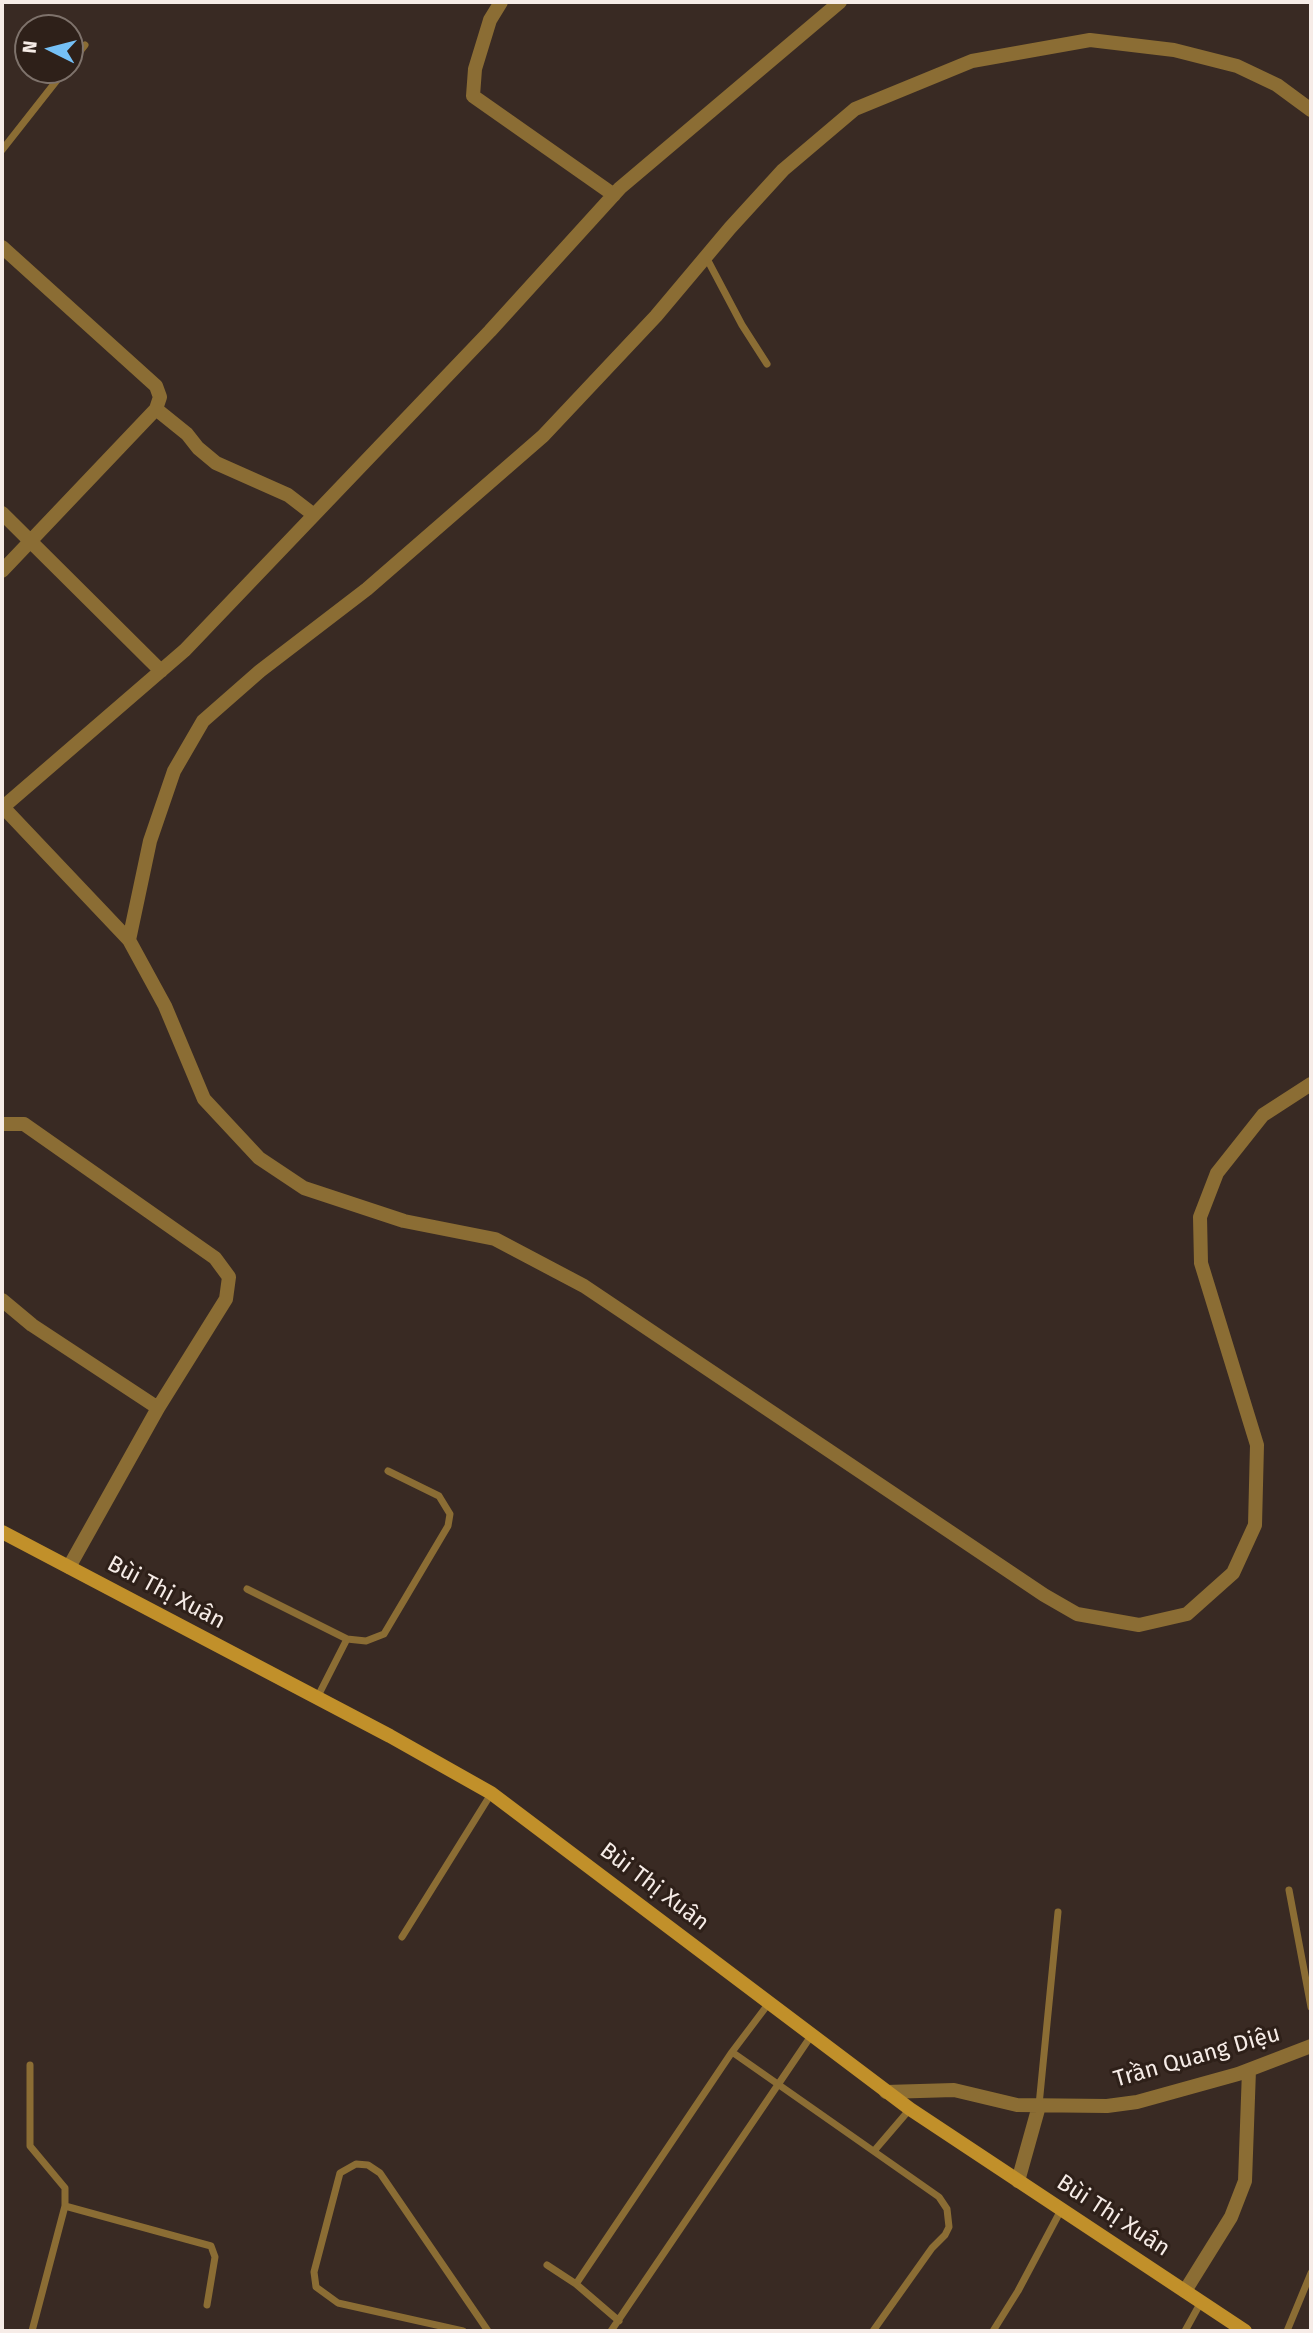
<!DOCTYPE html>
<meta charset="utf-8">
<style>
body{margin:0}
#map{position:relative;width:1313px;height:2333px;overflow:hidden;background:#392a23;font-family:"Fira Sans",sans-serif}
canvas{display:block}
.frame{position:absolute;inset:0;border:4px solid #f6ece7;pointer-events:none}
.north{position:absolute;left:14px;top:14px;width:70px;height:70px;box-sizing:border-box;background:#2e2019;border:2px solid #7e726b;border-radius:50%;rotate:276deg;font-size:19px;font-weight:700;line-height:28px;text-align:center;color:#f6ece7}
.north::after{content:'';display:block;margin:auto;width:24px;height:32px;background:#75c0f6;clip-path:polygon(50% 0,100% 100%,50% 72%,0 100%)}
</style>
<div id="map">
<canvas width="1313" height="2333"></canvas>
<div class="frame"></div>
<div class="north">N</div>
</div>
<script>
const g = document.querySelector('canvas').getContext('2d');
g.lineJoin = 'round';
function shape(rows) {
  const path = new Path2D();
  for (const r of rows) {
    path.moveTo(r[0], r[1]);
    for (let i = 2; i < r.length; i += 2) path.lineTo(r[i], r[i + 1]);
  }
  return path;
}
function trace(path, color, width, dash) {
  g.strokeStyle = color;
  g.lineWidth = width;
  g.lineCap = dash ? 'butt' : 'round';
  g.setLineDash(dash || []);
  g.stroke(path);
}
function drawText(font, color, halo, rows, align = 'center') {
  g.font = font + ' "Fira Sans",sans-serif';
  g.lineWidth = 6;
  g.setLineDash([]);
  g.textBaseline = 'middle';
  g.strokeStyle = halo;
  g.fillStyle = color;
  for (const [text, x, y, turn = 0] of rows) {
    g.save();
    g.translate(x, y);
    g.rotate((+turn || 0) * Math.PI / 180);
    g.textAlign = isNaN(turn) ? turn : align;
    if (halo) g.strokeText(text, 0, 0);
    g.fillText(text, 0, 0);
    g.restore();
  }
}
const lane = shape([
 [70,64,85,45],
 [2,150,65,70],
 [706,257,742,325,767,364],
 [247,1589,347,1639],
 [317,1698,347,1639,366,1641,384,1634,448,1526,450,1514,439,1496,388,1471],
 [1289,1890,1311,2007],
 [402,1937,491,1794],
 [732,2052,939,2197,947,2209,949,2227,945,2235,932,2248,873,2331],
 [30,2065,30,2146,65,2188,65,2206,32,2331],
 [1039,2105,1058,1912],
 [874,2151,910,2109],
 [65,2206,211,2246,215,2257,207,2305],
 [547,2265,576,2284],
 [619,2321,576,2284,732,2052,769,2003],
 [463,2331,338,2303,316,2287,314,2272,340,2173,356,2164,368,2165,380,2173,488,2331],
 [611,2331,811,2036],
 [993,2331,1018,2291,1061,2210],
 [1185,2331,1201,2302],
 [1287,2331,1311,2273]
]);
const street = shape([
 [501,2,490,20,475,69,473,96,614,195],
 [2,247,156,386,160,397,156,409,2,571],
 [156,409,187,434,198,448,216,463,288,495,314,515],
 [2,513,161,671],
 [3,807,129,940,165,1006,204,1099,259,1158,304,1188,404,1221,495,1239,584,1286,1044,1595,1077,1614,1139,1625,1187,1614,1233,1573,1255,1525,1257,1445,1201,1263,1200,1217,1217,1173,1263,1115,1311,1084],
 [2,808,185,650,490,331,620,188,840,2],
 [129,940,150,841,174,771,203,721,260,671,367,589,543,436,656,316,730,228,783,170,855,109,972,61,1090,40,1174,50,1237,66,1277,85,1311,110],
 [2,1124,24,1124,215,1258,229,1277,226,1299,158,1408,69,1567],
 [2,1300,32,1325,158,1408],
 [886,2092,954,2090,1017,2105,1107,2106,1137,2102,1238,2074,1311,2046],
 [1018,2181,1039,2106],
 [1185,2291,1231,2217,1245,2181,1249,2070]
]);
const secondary = shape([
 [2,1532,390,1736,491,1793,910,2109,1245,2331]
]);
const streetNames = [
 ["Bùi Thị Xuân",166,1593,28],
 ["Bùi Thị Xuân",654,1887,37],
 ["Trần Quang Diệu",1197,2057,-16],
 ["Bùi Thị Xuân",1113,2216,33]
];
trace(lane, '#8b6d34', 7);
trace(street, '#8b6d34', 14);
trace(secondary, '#c1902a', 14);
drawText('23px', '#f6ece7', '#2e2019', streetNames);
</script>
